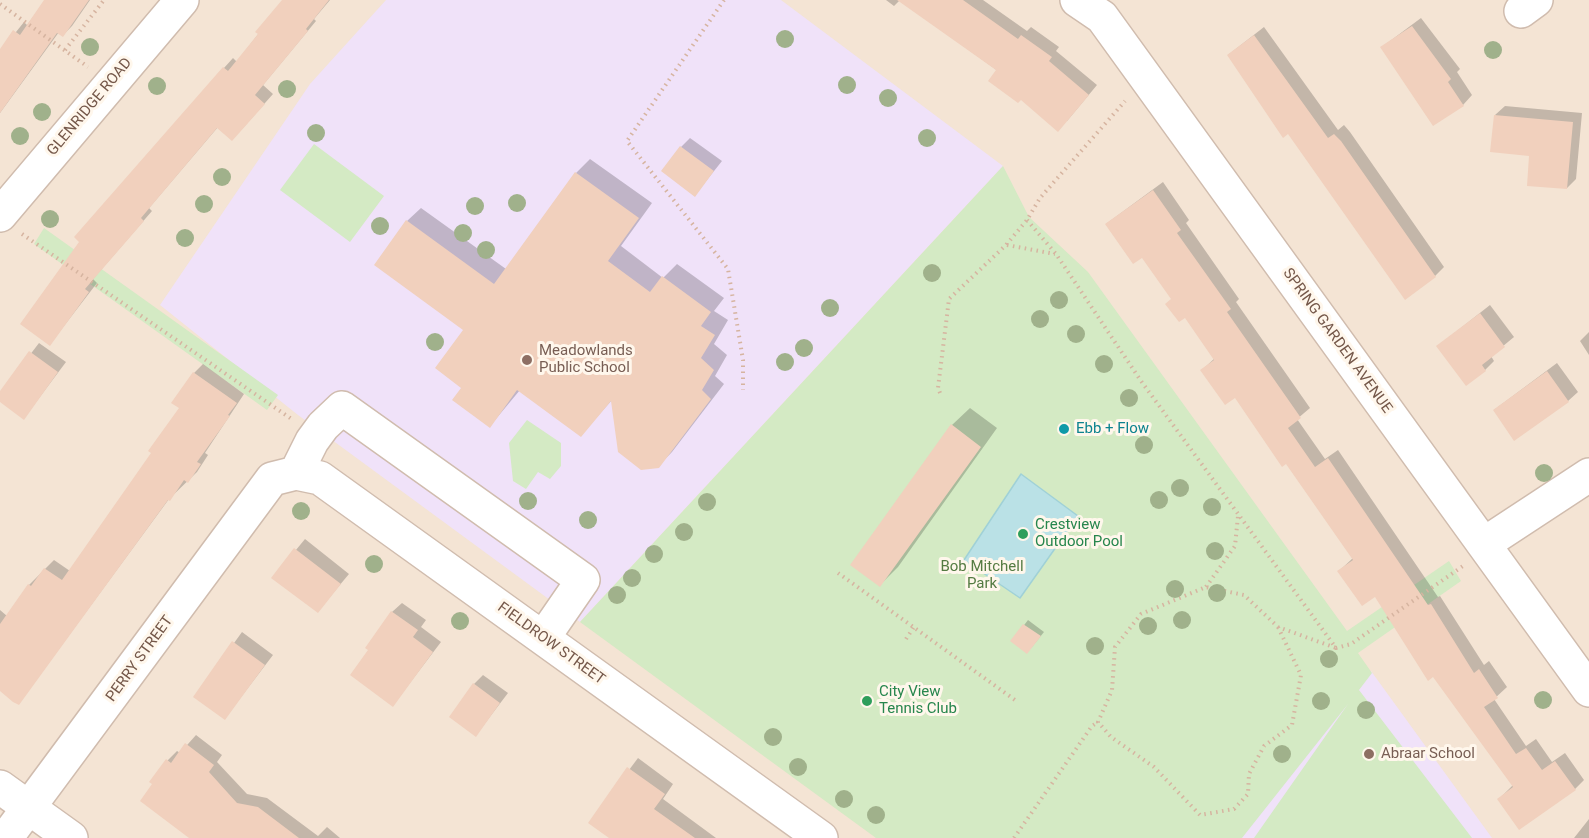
<!DOCTYPE html>
<style>
body{margin:0}
canvas{display:block;background:#fcf3e5}
</style>
<canvas width="1589" height="838"></canvas>
<script>
const g = document.querySelector('canvas').getContext('2d');
g.lineJoin = 'round';
function fillPath(path, color) {
  g.fillStyle = color;
  g.fill(path, 'evenodd');
}
function shape(rows) {
  const path = new Path2D();
  for (const r of rows) {
    path.moveTo(r[0], r[1]);
    for (let i = 2; i < r.length; i += 2) path.lineTo(r[i], r[i + 1]);
  }
  return path;
}
function trace(path, color, width, dash) {
  g.strokeStyle = color;
  g.lineWidth = width;
  g.lineCap = dash ? 'butt' : 'round';
  g.setLineDash(dash || []);
  g.stroke(path);
}
function drawText(font, color, halo, rows, align = 'center') {
  g.font = font + ' Roboto,sans-serif';
  g.lineWidth = 6;
  g.setLineDash([]);
  g.textBaseline = 'middle';
  g.strokeStyle = halo;
  g.fillStyle = color;
  for (const [text, x, y, turn = 0] of rows) {
    g.save();
    g.translate(x, y);
    g.rotate((+turn || 0) * Math.PI / 180);
    g.textAlign = isNaN(turn) ? turn : align;
    if (halo) g.strokeText(text, 0, 0);
    g.fillText(text, 0, 0);
    g.restore();
  }
}
const residential = shape([
 [0,0,1589,0,1589,838,0,838]
]);
const education = shape([
 [386,0,781,0,1003,166,580,622,298,415,160,305,310,84],
 [1371,671,1492,838,1241,838]
]);
const green = shape([
 [314,144,384,196,350,242,280,190],
 [1003,166,1029,217,1088,272,1347,631,1449,561,1461,581,1358,653,1372,673,1359,690,1472,838,1254,838,1348,704,1242,838,876,838,580,622],
 [44,228,278,395,267,410,34,244],
 [527,420,561,443,561,466,550,479,538,472,526,489,513,481,509,443]
]);
const water = shape([
 [1021,474,1078,516,1020,598,964,560,1021,474]
]);
const shadow = shape([
 [46,0,90,0,72,26,63,35,59,32,0,113,0,52,24,22,27,25],
 [284,0,330,0,314,19,316,21,263,85,273,94,241,130,218,127,149,208,152,211,93,279,97,283,50,344,81,242,76,237,224,68,233,58,237,62],
 [886,0,983,0,1027,31,1031,27,1059,47,1056,51,1097,85,1067,121,900,0,894,6],
 [1421,18,1460,69,1457,72,1472,95,1463,105,1382,47],
 [1264,27,1338,130,1344,125,1350,132,1444,267,1435,276,1289,132,1228,55],
 [1505,106,1582,113,1576,179,1567,188,1531,154,1495,115],
 [690,138,722,161,695,195,681,147],
 [590,159,652,203,621,246,663,278,677,264,724,298,714,311,728,320,714,344,727,355,715,376,724,384,672,452,658,466,612,400,581,435,520,390,490,426,463,387,465,330,407,221,421,208,506,269,576,173],
 [1163,182,1189,220,1186,223,1239,299,1236,302,1310,408,1297,419,1325,459,1338,450,1438,597,1440,596,1484,665,1489,661,1507,687,1494,699,1526,746,1536,739,1552,762,1565,753,1584,780,1575,789,1499,799,1513,785,1376,595,1339,571,1353,558,1287,462,1236,396,1202,370,1215,358,1142,256,1106,224],
 [1490,305,1514,337,1491,356,1494,361,1485,370,1438,346],
 [1589,332,1589,355,1580,341],
 [39,343,66,362,24,418,0,401,0,394],
 [1557,363,1578,392,1568,401,1494,410],
 [203,364,244,394,205,453,208,455,197,472,169,499,19,703,0,688,0,610,7,616,29,585,54,560,70,571,153,453,181,408,194,373],
 [970,408,997,428,898,567,880,585,952,425],
 [305,539,349,574,318,611,273,578],
 [402,603,426,620,421,627,441,642,393,705,392,612],
 [1028,620,1044,632,1031,648,1012,641],
 [242,632,273,655,225,718,195,697],
 [483,675,508,693,476,735,474,684],
 [196,735,222,755,217,762,247,794,267,798,318,836,327,827,340,838,204,838,151,782,168,760,177,751,180,753],
 [638,758,673,784,663,799,716,838,612,838,590,822],
 [1589,819,1589,838,1574,838]
]);
const building = shape([
 [44,0,89,0,63,37,57,33,0,113,0,49,13,30,20,35],
 [282,0,329,0,306,29,308,31,255,95,265,104,232,141,217,128,141,218,144,221,85,289,89,292,50,346,20,324,79,242,74,237,223,67,228,71,258,34,255,32],
 [897,0,963,0,1018,39,1021,35,1052,57,1049,61,1089,95,1058,132,1021,100,1018,103,988,81,996,70],
 [1412,26,1451,79,1448,82,1464,106,1433,126,1380,47],
 [1254,35,1328,138,1334,134,1341,141,1436,277,1405,300,1288,134,1283,138,1227,55],
 [1494,115,1573,122,1567,189,1527,186,1529,156,1490,152],
 [680,146,714,171,695,197,661,171],
 [575,172,639,218,608,261,650,292,662,276,711,312,701,326,715,335,701,358,714,370,702,390,711,399,659,468,641,470,618,452,611,401,581,437,517,390,490,428,452,400,461,388,435,368,463,330,374,265,406,220,494,284],
 [1153,190,1181,230,1177,233,1231,309,1227,312,1301,418,1288,428,1315,467,1328,458,1428,605,1431,604,1474,673,1479,669,1498,698,1484,707,1516,754,1526,748,1542,770,1555,761,1576,790,1519,830,1497,799,1513,787,1433,677,1428,681,1375,597,1362,606,1337,571,1353,560,1286,464,1282,467,1235,398,1225,405,1200,370,1214,360,1185,318,1179,322,1165,304,1171,299,1142,258,1133,264,1105,224],
 [1480,313,1505,347,1482,365,1486,371,1466,386,1436,346],
 [29,351,58,372,24,420,0,402,0,391],
 [1547,371,1569,402,1514,441,1493,410],
 [193,372,237,403,228,415,230,416,197,462,201,464,188,483,184,480,170,501,168,500,19,705,13,702,0,691,0,624,28,584,31,586,44,568,62,580,151,453,148,451,179,408,171,403],
 [951,424,981,447,880,587,850,565],
 [294,548,341,584,318,613,271,578],
 [391,611,418,630,413,637,433,652,393,707,350,675,368,650,365,648],
 [1023,624,1041,636,1027,654,1010,641],
 [232,641,265,665,225,720,193,697],
 [473,683,500,703,476,737,449,717],
 [185,743,214,765,209,772,237,803,258,807,299,838,189,838,140,801,152,784,149,782,166,759,171,763],
 [627,767,665,794,654,809,695,838,609,838,588,823]
]);
const path = shape([
 [724,0,627,141,728,269,743,360,743,390],
 [0,4,88,67],
 [65,50,104,0],
 [1027,220,1056,254,1141,381,1336,648,1351,644,1463,566],
 [22,234,293,420],
 [1007,245,1055,254],
 [940,393,938,388,949,299,1006,245,1027,220,1040,198,1125,101],
 [838,573,1015,700],
 [1206,587,1235,546,1238,516],
 [1278,627,1301,675,1292,725,1264,746,1249,774,1248,794,1234,809,1200,815,1154,767,1111,737,1098,722,1112,690,1115,647,1141,614,1206,587,1244,595,1278,627,1336,648],
 [906,639,914,627],
 [1014,838,1092,726,1098,722]
]);
const minor = shape([
 [1077,0,1102,17,1589,690],
 [1521,11,1536,0],
 [0,215,182,0],
 [296,473,312,441,323,426,342,408,583,580,543,638],
 [1484,544,1589,475],
 [0,787,71,838],
 [6,838,272,479,296,473,320,478,821,838]
]);
const trees = [
 [785,39],
 [90,47],
 [1493,50],
 [847,85],
 [157,86],
 [287,89],
 [888,98],
 [42,112],
 [316,133],
 [20,136],
 [927,138],
 [222,177],
 [517,203],
 [204,204],
 [475,206],
 [50,219],
 [380,226],
 [463,233],
 [185,238],
 [486,250],
 [932,273],
 [1059,300],
 [830,308],
 [1040,319],
 [1076,334],
 [435,342],
 [804,348],
 [785,362],
 [1104,364],
 [1129,398],
 [1144,445],
 [1544,473],
 [1180,488],
 [1159,500],
 [528,501],
 [707,502],
 [1212,507],
 [301,511],
 [588,520],
 [684,532],
 [1215,551],
 [654,554],
 [374,564],
 [632,578],
 [1175,589],
 [1217,593],
 [617,595],
 [1182,620],
 [460,621],
 [1148,626],
 [1095,646],
 [1329,659],
 [1543,700],
 [1321,701],
 [1366,710],
 [773,737],
 [1282,754],
 [798,767],
 [844,799],
 [876,815]
];
const markers = [
 [527,360,6,"#8d6e63"],
 [1064,429,6,"#0f9aa8"],
 [1023,534,6,"#2e9e5b"],
 [867,701,6,"#2e9e5b"],
 [1369,754,6,"#8d6e63"]
];
const streetNames = [
 ["GLENRIDGE ROAD",90,107,-50],
 ["SPRING GARDEN AVENUE",1337,341,54],
 ["FIELDROW STREET",551,644,36],
 ["PERRY STREET",140,659,-54]
];
const educationNames = [
 ["Meadowlands",539,351],
 ["Public School",539,368],
 ["Abraar School",1381,754]
];
const cultureNames = [
 ["Ebb + Flow",1076,429]
];
const leisureNames = [
 ["Crestview",1035,525],
 ["Outdoor Pool",1035,542],
 ["City View",879,692],
 ["Tennis Club",879,709]
];
const parkNames = [
 ["Bob Mitchell",982,567],
 ["Park",982,584]
];
fillPath(residential, '#f4e4d4');
fillPath(education, '#f0e2f9');
fillPath(green, '#d4eac4');
fillPath(water, '#bae1e6');
trace(water, '#a0d1d7', 1.5);
fillPath(shadow, '#0003');
fillPath(building, '#f1d0bd');
trace(minor, '#d0bcae', 36);
trace(path, '#d6b4a0', 4, [1.5, 4.5]);
trace(minor, '#fff', 33);
g.fillStyle = '#a0b18b';
for (const [x, y] of trees) {
  g.beginPath();
  g.arc(x, y, 9, 0, 2 * Math.PI);
  g.fill();
}
for (const [x, y, r, color] of markers) {
  const dot = new Path2D();
  dot.arc(x, y, r, 0, 2 * Math.PI);
  g.fillStyle = color;
  g.fill(dot);
  trace(dot, '#fff7ec', 2);
}
drawText('15px', '#75584a', '#fff7ec', streetNames);
drawText('15px', '#785e54', '#fff7ec', educationNames, 'left');
drawText('15px', '#0d838f', '#fff7ec', cultureNames, 'left');
drawText('15px', '#27864d', '#fff7ec', leisureNames, 'left');
drawText('15px', '#547b42', '#fff7ec', parkNames);
</script>
